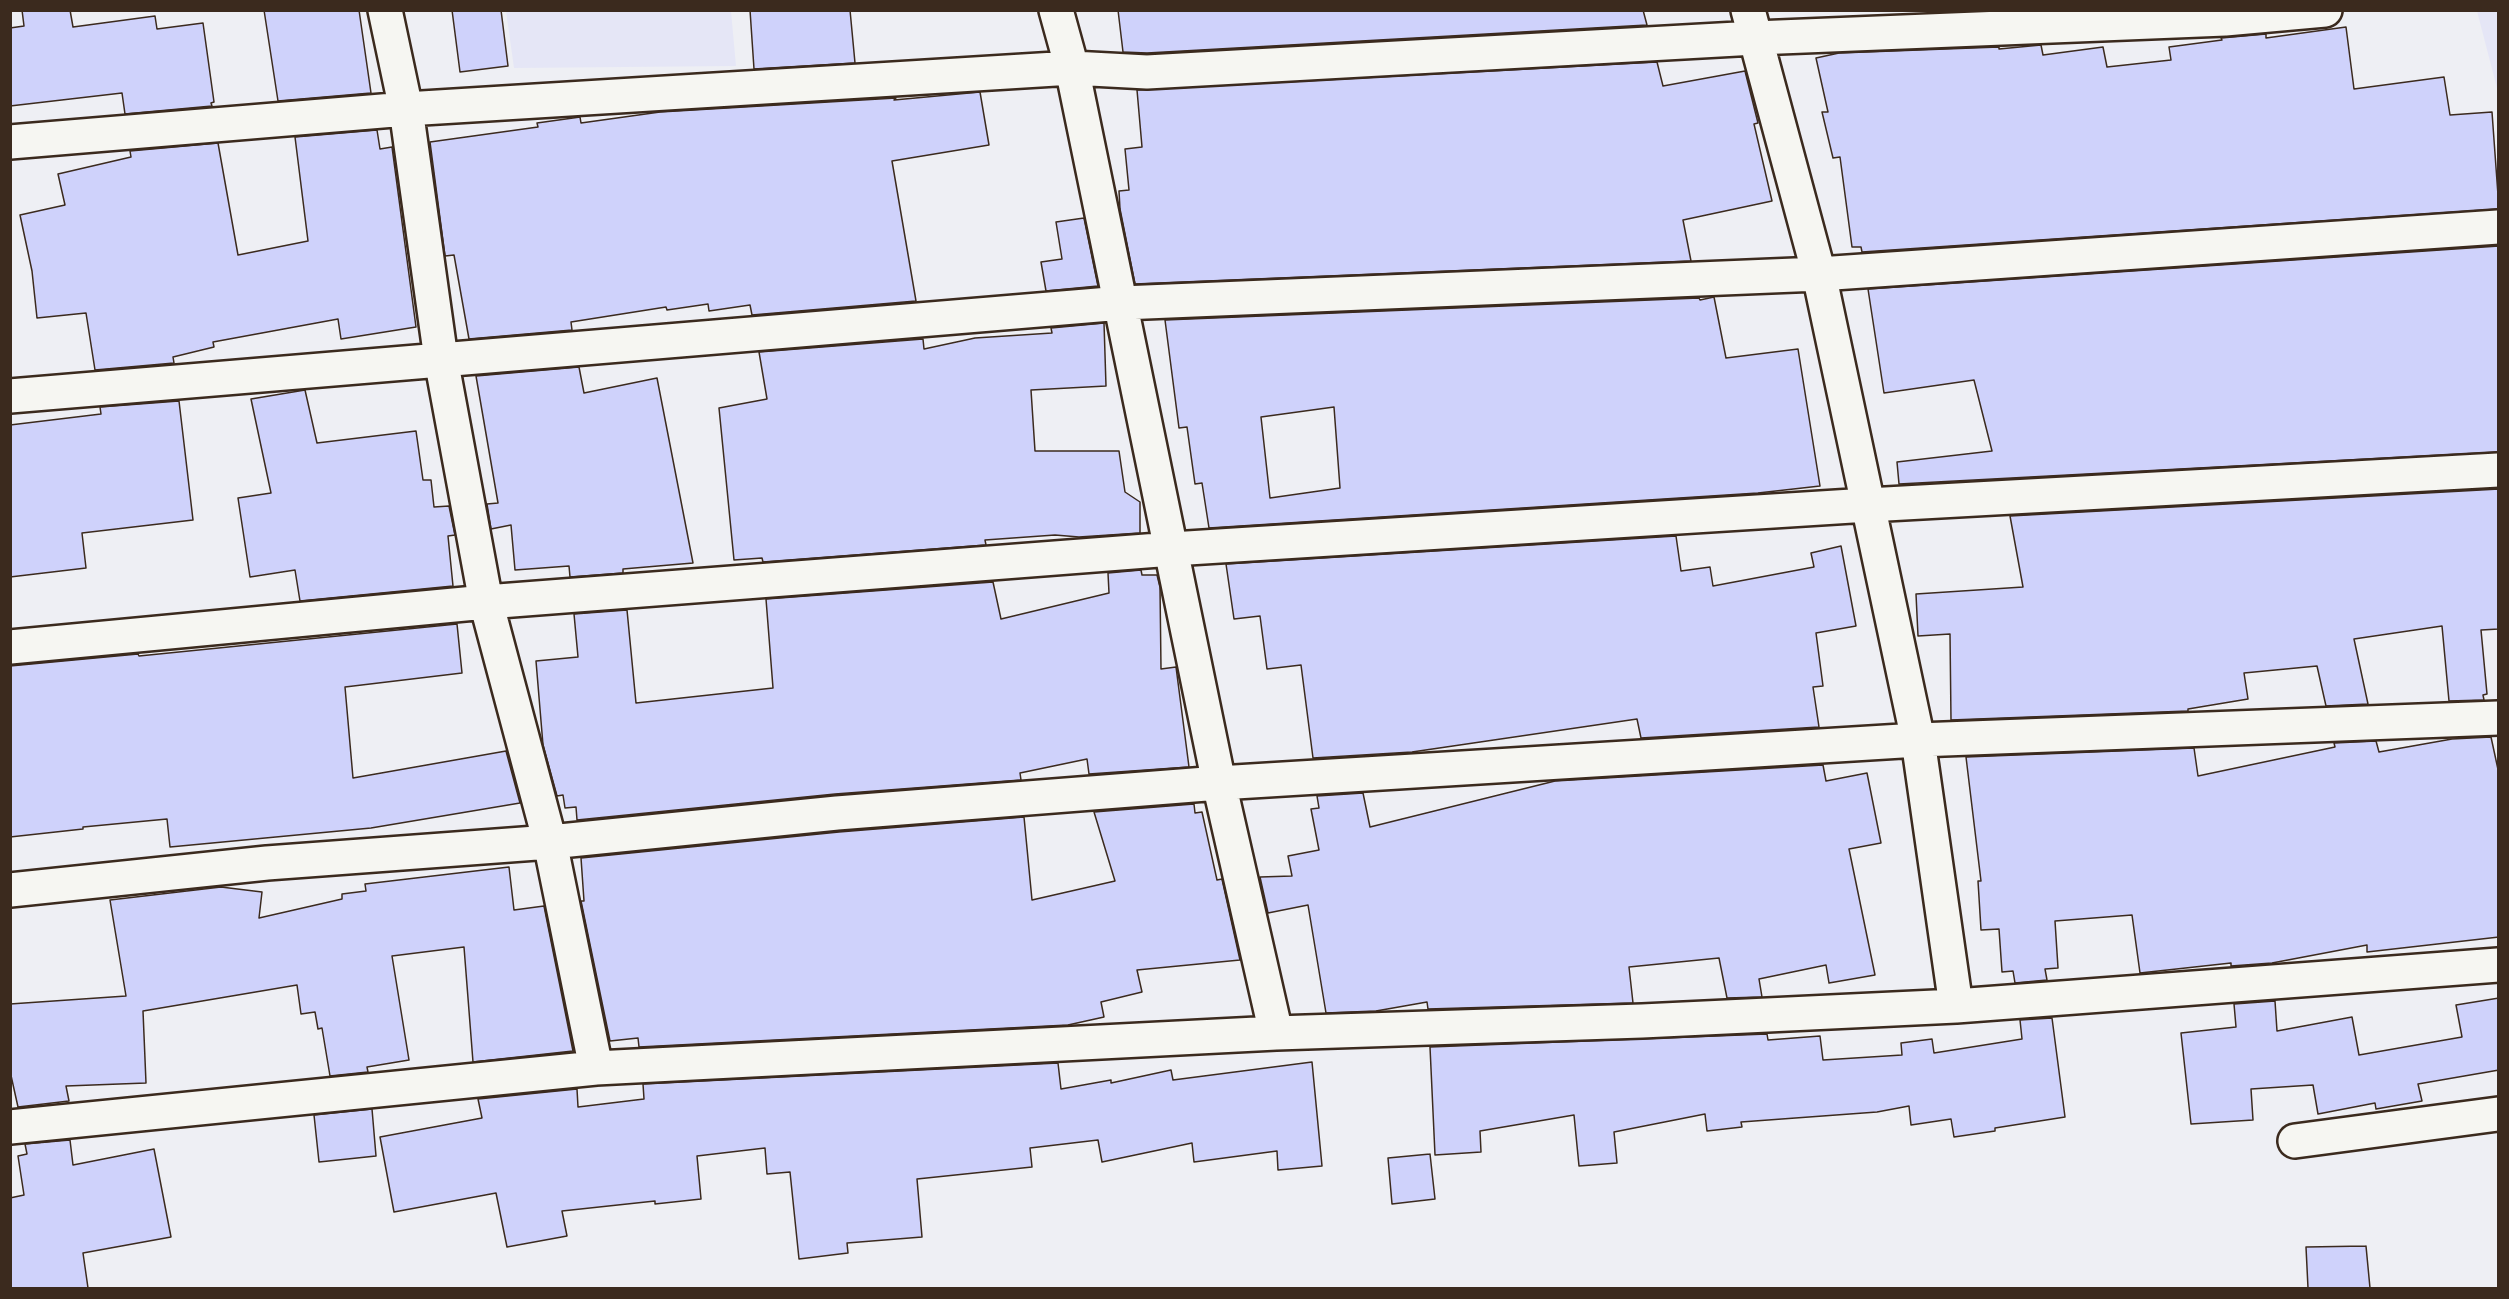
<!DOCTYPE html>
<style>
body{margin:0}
#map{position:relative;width:2509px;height:1299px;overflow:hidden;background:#eeeff4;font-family:"Playpen Sans",sans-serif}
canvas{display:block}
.frame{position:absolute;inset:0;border:12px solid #3b2a1e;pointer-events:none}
</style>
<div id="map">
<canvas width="2509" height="1299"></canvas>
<div class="frame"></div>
</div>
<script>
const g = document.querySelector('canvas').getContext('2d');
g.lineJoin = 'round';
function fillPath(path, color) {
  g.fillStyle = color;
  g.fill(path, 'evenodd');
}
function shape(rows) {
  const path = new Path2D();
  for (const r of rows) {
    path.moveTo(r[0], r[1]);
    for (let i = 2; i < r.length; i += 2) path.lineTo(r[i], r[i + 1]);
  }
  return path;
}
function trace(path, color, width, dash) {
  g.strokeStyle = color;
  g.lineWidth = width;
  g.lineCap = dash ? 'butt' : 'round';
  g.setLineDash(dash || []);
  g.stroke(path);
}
const built = shape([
 [506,11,731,11,736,66,514,68],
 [2477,11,2498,11,2498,92]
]);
const building = shape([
 [22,10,70,10,73,27,155,16,157,29,203,23,214,102,211,103,212,106,125,114,122,93,10,106,10,28,24,26,22,10],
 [264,10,359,10,371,93,278,101,264,10],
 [452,10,501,10,508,66,460,72,452,10],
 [750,10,850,10,855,63,754,69,750,10],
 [1118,10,1643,10,1647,25,1147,53,1123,52,1118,10],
 [2346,27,2354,89,2444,77,2450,115,2492,112,2499,209,1862,252,1861,247,1852,247,1840,157,1833,158,1822,112,1828,112,1816,58,1839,53,1999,47,1999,49,2041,45,2043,55,2103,47,2107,67,2171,60,2169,47,2222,40,2221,38,2266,34,2266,38,2346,27],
 [1657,62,1663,86,1745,71,1758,123,1754,124,1772,201,1683,220,1691,261,1135,284,1120,209,1119,191,1129,190,1125,149,1142,147,1137,90,1657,62],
 [980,92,989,145,892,161,916,301,752,315,750,305,709,311,708,304,667,310,666,307,571,322,572,330,469,339,454,255,445,256,430,142,538,127,537,123,573,118,580,117,581,123,660,112,896,98,894,100,980,92],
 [377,130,380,149,392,147,416,327,341,339,338,319,213,342,214,347,173,357,174,363,95,370,86,313,37,318,32,271,20,215,65,205,58,174,131,157,130,151,218,143,238,255,308,241,295,137,377,130],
 [1084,218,1098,286,1046,291,1041,262,1062,259,1056,222,1084,218],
 [2499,246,2499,452,1899,484,1897,462,1992,451,1974,380,1884,393,1868,289,2499,246],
 [1714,297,1726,358,1798,349,1820,486,1758,493,1209,528,1202,483,1195,484,1187,427,1179,428,1165,320,1699,298,1700,300,1714,297],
 [1334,407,1340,488,1270,498,1261,417,1334,407],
 [1104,323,1106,386,1031,390,1035,451,1119,451,1125,492,1140,502,1140,533,1079,537,1055,535,985,540,986,545,763,562,762,558,734,560,719,408,767,399,759,352,923,339,924,349,975,338,1052,333,1051,328,1104,323],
 [579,367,584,393,657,378,693,563,623,569,623,573,570,577,569,566,515,570,511,525,491,529,487,504,498,503,476,376,579,367],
 [305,390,317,443,416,431,423,480,431,480,434,507,449,506,455,535,448,536,453,586,300,601,295,570,250,577,238,498,271,493,251,399,305,390],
 [179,401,193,520,82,533,86,568,10,577,10,425,101,414,100,407,179,401],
 [2499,489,2499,629,2481,630,2487,694,2483,695,2484,700,2449,701,2442,626,2354,639,2368,704,2326,706,2317,666,2244,673,2248,699,2188,709,2188,711,1951,720,1950,634,1918,636,1916,594,2023,587,2010,516,2499,489],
 [1676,536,1681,571,1710,567,1713,586,1814,567,1811,553,1841,546,1856,626,1816,633,1823,686,1813,687,1819,727,1641,738,1637,719,1412,752,1313,758,1301,665,1267,669,1260,616,1234,619,1226,564,1676,536],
 [1141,570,1142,575,1157,575,1160,587,1161,669,1176,667,1189,767,1089,774,1087,759,1020,773,1021,780,835,794,577,820,576,807,565,808,563,795,557,796,543,745,536,661,578,657,574,614,627,610,636,703,773,688,766,599,993,582,1001,619,1109,593,1108,573,1141,570],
 [457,624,462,673,345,687,353,778,506,751,520,803,371,828,170,847,167,819,83,827,83,829,10,837,10,666,138,654,139,656,457,624],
 [2491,737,2499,774,2499,937,2367,952,2367,945,2272,963,2231,966,2231,963,2140,973,2132,915,2055,921,2058,968,2045,969,2047,980,2015,983,2013,971,2002,972,1999,929,1981,930,1978,881,1981,881,1966,757,2194,748,2198,776,2335,747,2334,743,2376,741,2379,752,2452,739,2491,737],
 [1823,765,1826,781,1867,773,1881,843,1849,849,1875,975,1829,983,1826,965,1759,979,1762,997,1727,998,1719,958,1629,967,1633,1003,1428,1009,1427,1002,1376,1011,1326,1013,1308,905,1268,913,1260,877,1292,876,1288,856,1319,850,1311,809,1319,808,1317,796,1363,793,1370,827,1555,781,1823,765],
 [1194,804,1195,813,1202,812,1217,880,1222,879,1240,960,1137,970,1142,992,1101,1002,1104,1017,1068,1025,639,1047,638,1038,610,1041,581,901,584,901,581,858,839,832,1024,817,1032,900,1115,881,1094,812,1194,804],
 [509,867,514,910,544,906,573,1051,473,1062,464,947,392,956,409,1060,367,1067,368,1072,330,1076,322,1028,318,1029,315,1012,301,1014,297,985,143,1011,146,1083,66,1086,69,1101,18,1107,10,1071,10,1004,126,996,110,900,221,887,262,892,259,918,342,899,342,894,366,891,365,884,509,867],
 [2499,998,2499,1070,2418,1084,2422,1101,2376,1109,2375,1103,2318,1114,2313,1085,2251,1089,2253,1120,2191,1124,2181,1033,2236,1027,2234,1004,2275,1001,2277,1031,2352,1017,2359,1055,2462,1037,2456,1005,2499,998],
 [2052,1018,2065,1117,1995,1128,1995,1131,1954,1137,1951,1119,1911,1125,1909,1106,1877,1112,1741,1122,1742,1127,1707,1131,1705,1114,1614,1132,1617,1163,1579,1166,1574,1115,1480,1131,1481,1152,1435,1155,1430,1047,1767,1034,1768,1040,1820,1036,1823,1060,1902,1055,1901,1043,1932,1039,1934,1053,2022,1039,2020,1020,2052,1018],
 [1312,1062,1322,1166,1278,1170,1277,1151,1194,1162,1192,1143,1102,1162,1098,1140,1030,1148,1032,1167,917,1179,922,1237,847,1243,848,1253,799,1259,790,1172,767,1174,765,1148,697,1156,701,1199,655,1204,655,1201,562,1211,567,1236,507,1247,496,1193,394,1212,380,1137,482,1118,478,1099,577,1089,578,1107,644,1099,643,1084,1058,1063,1061,1089,1111,1080,1111,1083,1171,1070,1173,1080,1312,1062],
 [372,1109,376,1156,319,1162,314,1115,372,1109],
 [70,1140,73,1165,154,1149,171,1237,83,1253,88,1288,10,1288,10,1198,24,1195,18,1156,27,1154,25,1144,70,1140],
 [1430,1154,1435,1199,1392,1204,1388,1158,1430,1154],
 [2366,1246,2370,1288,2308,1288,2306,1247,2366,1246]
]);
const minor = shape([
 [385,10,406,109,441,359,486,602,550,842,596,1068],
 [1056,10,1072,68,1219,783,1276,1033],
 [1748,10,1819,274,1918,740,1956,1006],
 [10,142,406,109,1072,68,1147,72,1755,38,2225,19,2325,10],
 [10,396,1122,303,1819,274,2498,227],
 [10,647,486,602,1172,549,1868,505,2498,470],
 [10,890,267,863,550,842,837,813,1219,783,1918,740,2498,718],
 [10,1127,596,1068,1276,1033,1642,1021,1956,1006,2498,965],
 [2295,1141,2498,1114]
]);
fillPath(built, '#e5e6f6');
fillPath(building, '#cfd2fb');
trace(building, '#3b2a1e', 1.5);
trace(minor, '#3b2a1e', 38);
trace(minor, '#f6f6f2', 33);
</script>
